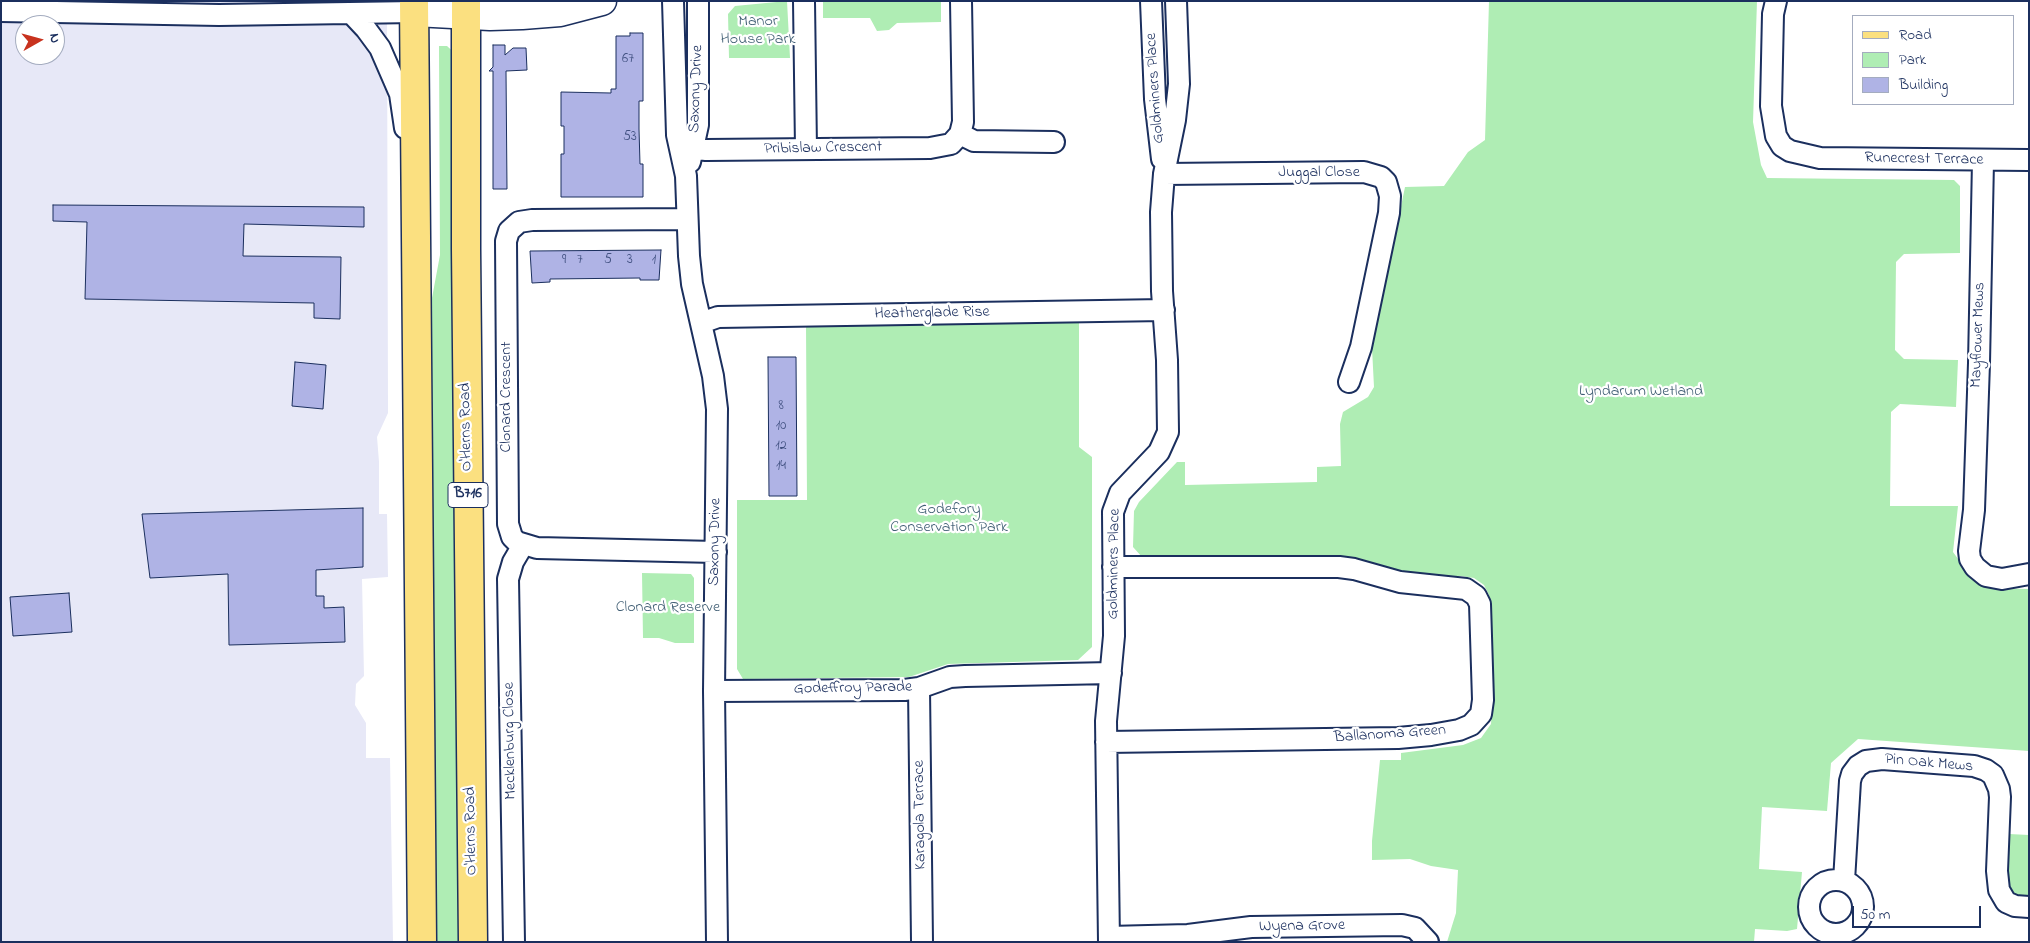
<!DOCTYPE html>
<style>
body{margin:0}
#map{position:relative;width:2030px;height:943px;overflow:hidden;background:#fff;font-family:"Indie Flower",sans-serif}
canvas{display:block}
.frame{position:absolute;inset:0;border:2px solid #1b2f5e;pointer-events:none}
.legend{position:absolute;left:1852px;top:15px;width:162px;height:90px;box-sizing:border-box;background:#fff;border:1px solid #a4acbf;margin:0;padding:6px 9px;list-style:none;font-size:15px;color:#1b2f5e}
.legend li{display:flex;align-items:center;gap:10px;height:25px}
.legend b{width:25px;border:1px solid #a4acbf}
.north{position:absolute;left:15px;top:15px;width:50px;height:50px;box-sizing:border-box;background:#fff;border:1px solid #a4acbf;border-radius:50%;rotate:83deg;font-size:14px;font-weight:700;line-height:20px;text-align:center;color:#1b2f5e}
.north::after{content:'';display:block;margin:auto;width:18px;height:22px;background:#c8321e;clip-path:polygon(50% 0,100% 100%,50% 72%,0 100%)}
.scale{position:absolute;left:1852px;top:906px;width:129px;height:22px;box-sizing:border-box;border:2px solid #1b2f5e;border-top:0;padding-left:6px;font-size:15px;line-height:18px;white-space:nowrap;color:#1b2f5e;-webkit-text-stroke:4px #fff;paint-order:stroke}
</style>
<div id="map">
<canvas width="2030" height="943"></canvas>
<div class="frame"></div>
<ul class="legend">
<li><b style="height:6px;background:#fbe080"></b>Road</li>
<li><b style="height:14px;background:#afedb4"></b>Park</li>
<li><b style="height:14px;background:#afb3e5"></b>Building</li>
</ul>
<div class="north">N</div>
<div class="scale">50 m</div>
</div>
<script>
const g = document.querySelector('canvas').getContext('2d');
g.lineJoin = 'round';
function fillPath(path, color) {
  g.fillStyle = color;
  g.fill(path, 'evenodd');
}
function shape(rows) {
  const path = new Path2D();
  for (const r of rows) {
    if (r.length === 3) {
      path.moveTo(r[0] + r[2], r[1]);
      path.arc(r[0], r[1], r[2], 0, 2 * Math.PI);
      continue;
    }
    path.moveTo(r[0], r[1]);
    for (let i = 2; i < r.length; i += 2) path.lineTo(r[i], r[i + 1]);
  }
  return path;
}
function trace(path, color, width, dash) {
  g.strokeStyle = color;
  g.lineWidth = width;
  g.lineCap = dash ? 'butt' : 'round';
  g.setLineDash(dash || []);
  g.stroke(path);
}
function drawText(font, color, halo, rows, align = 'center') {
  g.font = font + ' "Indie Flower",sans-serif';
  g.lineWidth = 4.5;
  g.setLineDash([]);
  g.textBaseline = 'middle';
  g.strokeStyle = halo;
  g.fillStyle = color;
  for (const [text, x, y, turn = 0] of rows) {
    g.save();
    g.translate(x, y);
    g.rotate((+turn || 0) * Math.PI / 180);
    g.textAlign = isNaN(turn) ? turn : align;
    if (halo) g.strokeText(text, 0, 0);
    g.fillText(text, 0, 0);
    g.restore();
  }
}
const built = shape([
 [1,1,387,1,388,413,377,437,379,462,379,514,387,514,388,577,362,579,364,676,356,684,355,705,366,723,366,758,390,758,393,942,1,942],
 [25,25,55,25,55,55,25,55]
]);
const green = shape([
 [787,1,790,58,729,58,728,14,735,6],
 [823,1,941,1,941,22,897,23,889,30,877,31,870,18,823,18],
 [1489,1,1757,1,1753,122,1761,165,1767,178,1954,180,1960,186,1960,253,1904,254,1896,262,1895,350,1904,359,1958,360,1956,407,1900,404,1891,412,1890,506,1958,506,1953,552,1972,578,1990,588,2029,589,2029,751,1858,739,1831,763,1827,811,1762,807,1759,869,1802,872,1797,929,1787,931,1755,929,1754,942,1447,942,1456,913,1458,870,1431,866,1410,859,1372,860,1372,841,1380,760,1401,760,1401,753,1463,745,1481,738,1491,724,1492,708,1490,608,1489,595,1484,585,1474,578,1461,576,1435,577,1239,558,1142,557,1133,547,1134,511,1139,502,1177,462,1185,462,1185,485,1317,482,1317,467,1341,466,1340,424,1343,412,1368,397,1374,387,1372,348,1405,187,1444,186,1468,152,1485,140],
 [439,46,447,46,459,57,469,942,435,942,429,314,440,255],
 [1079,319,1079,447,1092,457,1092,647,1078,660,948,664,909,677,743,679,737,669,737,500,807,500,806,324],
 [642,573,691,574,694,578,694,643,675,643,659,638,643,638],
 [2009,834,2029,835,2029,897,2014,895,2010,891,2006,880]
]);
const building = shape([
 [630,33,643,33,643,101,639,101,639,129,640,164,643,164,643,197,561,197,561,154,564,154,564,126,561,126,561,92,611,93,611,89,616,89,616,36,630,36,630,33],
 [493,45,505,45,505,55,513,48,526,48,527,70,506,71,507,189,493,189,493,71,489,71,493,67,493,45],
 [53,205,364,207,364,227,244,224,243,256,341,257,340,319,314,318,314,303,85,299,87,222,53,221,53,205],
 [661,250,659,280,640,280,640,278,550,279,550,282,532,283,530,251,661,250],
 [768,357,796,357,797,496,769,496,768,357],
 [295,362,326,365,323,409,292,406,295,362],
 [363,508,363,567,316,570,316,596,324,596,324,608,344,607,345,642,229,645,228,574,150,578,142,514,363,508],
 [69,593,72,632,13,636,10,597,69,593]
]);
const street = shape([
 [673,1,677,135,686,176,689,256,692,284,713,376,717,409,714,691,717,942],
 [804,1,806,149],
 [1151,1,1155,99,1162,159],
 [1776,1,1773,14,1771,106,1776,136,1782,146,1790,151,1820,158,2029,160],
 [1,11,219,15,415,12],
 [351,13,366,29,380,48,400,94,405,128],
 [960,134,974,141,1054,142],
 [680,147,706,150,930,148,951,144,960,134,963,122,961,1],
 [1983,161,1979,363,1974,510,1969,551,1970,559,1975,567,1986,576,2002,579,2029,574],
 [690,162,698,125,698,1],
 [1164,174,1364,172,1381,177,1386,182,1390,196,1389,213,1361,347,1349,382],
 [686,219,532,220,519,222,509,231,506,241,508,524,512,537,517,542,537,548,716,552],
 [701,323,718,317,1164,310],
 [919,688,922,942],
 [714,691,904,690,919,688,950,677,965,676,1111,673],
 [1106,742,1398,738,1431,735,1459,730,1471,725,1481,714,1483,700,1480,604,1476,596,1466,589,1400,582,1354,569,1339,567,1113,567],
 [1836,907,27],
 [1844,881,1850,781,1852,774,1858,766,1866,761,1882,759,1974,766,1986,770,1993,775,1999,789,2000,797,1997,871,1999,890,2006,902,2015,906,2029,907],
 [1109,937,1188,935,1251,927,1402,925,1415,928,1428,942],
 [514,942,508,579,513,562,523,545],
 [1109,942,1106,721,1114,636,1113,512,1120,493,1159,452,1168,432,1167,360,1162,291,1161,212,1164,174,1175,120,1179,84,1176,1]
]);
const secondary = shape([
 [415,12,490,16,522,15,560,12,602,1]
]);
const primary = shape([
 [414,1,422,942],
 [466,1,466,249,473,942]
]);
const numberNames = [
 ["67",628,60],
 ["53",630,138],
 ["9",564,261],
 ["7",580,261],
 ["5",608,261],
 ["3",630,261],
 ["1",654,261],
 ["8",781,407],
 ["10",781,427],
 ["12",781,447],
 ["14",781,467]
];
const shields = [
 [468,495,40]
];
const shieldNames = [
 ["B716",468,495]
];
const parkNames = [
 ["Manor",758,22],
 ["House Park",758,40],
 ["Lyndarum Wetland",1641,392],
 ["Godefory",949,510],
 ["Conservation Park",949,528],
 ["Clonard Reserve",668,608]
];
const streetNames = [
 ["Goldminers Place",1156,88,-94],
 ["Saxony Drive",697,89,-88],
 ["Pribislaw Crescent",823,149,-1],
 ["Runecrest Terrace",1924,160,1],
 ["Juggal Close",1319,173],
 ["Heatherglade Rise",932,314,-1],
 ["Mayflower Mews",1979,335,-88],
 ["Clonard Crescent",507,397,-90],
 ["O'Herns Road",467,427,-91],
 ["Saxony Drive",716,542,-89],
 ["Goldminers Place",1115,564,-89],
 ["Godeffroy Parade",853,689,-1],
 ["Ballanoma Green",1390,735,-4],
 ["Mecklenburg Close",511,741,-91],
 ["Pin Oak Mews",1929,764,5],
 ["Karagola Terrace",921,815,-91],
 ["O'Herns Road",472,831,-91],
 ["Wyena Grove",1302,927,-1]
];
fillPath(built, '#e7e8f7');
fillPath(green, '#afedb4');
fillPath(building, '#afb3e5');
trace(building, '#1b2f5e', 1);
trace(street, '#1b2f5e', 24);
trace(secondary, '#1b2f5e', 31);
trace(primary, '#1b2f5e', 31);
trace(street, '#fff', 20);
trace(secondary, '#fff', 28);
trace(primary, '#fbe080', 28);
drawText('14px', '#405080', null, numberNames);
for (const [x, y, w] of shields) {
  const box = new Path2D();
  box.roundRect(x - w / 2, y - 12.5, w, 25, 4);
  g.fillStyle = '#fff';
  g.fill(box);
  trace(box, '#1b2f5e', 1);
}
drawText('bold 15px', '#1b2f5e', null, shieldNames);
drawText('16px', '#405e74', '#fff', parkNames);
drawText('16px', '#1b2f5e', '#fff', streetNames);
</script>
